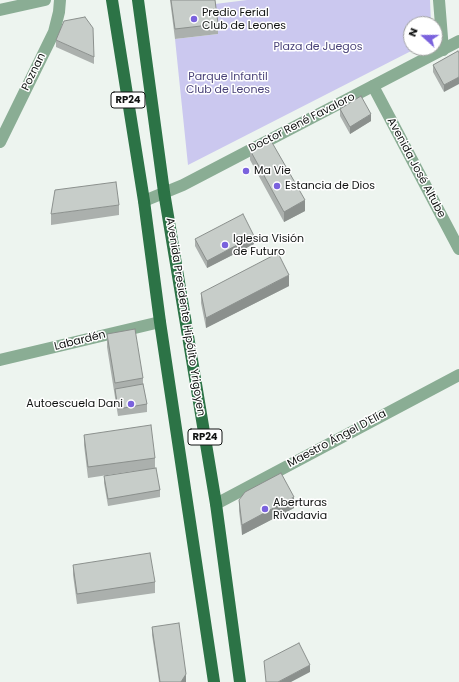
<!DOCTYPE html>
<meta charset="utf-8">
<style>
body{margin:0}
#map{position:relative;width:459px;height:682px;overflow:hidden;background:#edf4ef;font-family:Poppins,sans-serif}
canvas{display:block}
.north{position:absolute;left:403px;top:16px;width:40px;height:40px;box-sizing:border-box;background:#fff;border:1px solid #a0a1a0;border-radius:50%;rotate:291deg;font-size:11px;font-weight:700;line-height:16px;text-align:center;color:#111312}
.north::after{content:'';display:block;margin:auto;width:14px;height:18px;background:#7a62dd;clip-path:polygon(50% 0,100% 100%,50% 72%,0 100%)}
</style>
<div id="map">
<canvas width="459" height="682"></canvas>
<div class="north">N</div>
</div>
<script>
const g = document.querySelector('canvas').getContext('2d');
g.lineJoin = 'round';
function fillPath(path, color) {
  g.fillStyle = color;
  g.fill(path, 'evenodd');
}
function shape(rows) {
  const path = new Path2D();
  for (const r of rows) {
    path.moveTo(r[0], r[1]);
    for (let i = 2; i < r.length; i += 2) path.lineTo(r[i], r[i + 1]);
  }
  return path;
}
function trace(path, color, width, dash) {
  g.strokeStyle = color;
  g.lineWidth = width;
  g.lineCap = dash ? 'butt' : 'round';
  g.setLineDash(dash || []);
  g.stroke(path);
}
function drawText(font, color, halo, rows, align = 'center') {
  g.font = font + ' Poppins,sans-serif';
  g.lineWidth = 3;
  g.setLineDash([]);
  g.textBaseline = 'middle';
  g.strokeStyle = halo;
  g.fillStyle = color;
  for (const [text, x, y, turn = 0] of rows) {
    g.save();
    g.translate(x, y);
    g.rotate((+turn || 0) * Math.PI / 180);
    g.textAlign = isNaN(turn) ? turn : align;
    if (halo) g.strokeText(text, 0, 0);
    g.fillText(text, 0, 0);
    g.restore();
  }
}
const green = shape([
 [247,0,430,0,431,24,411,24,411,48,417,48,188,165,175,39,218,34,215,4]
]);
const minor = shape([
 [439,0,443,50],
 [373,86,459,249],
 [0,142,54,32,59,12,60,0],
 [0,360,160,322],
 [216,504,459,375]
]);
const tertiary = shape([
 [0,10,45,0],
 [144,201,183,185,459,41]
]);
const primary = shape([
 [112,0,144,201,160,322,214,682],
 [138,0,164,192,216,504,240,682]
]);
const wall = shape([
 [170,0,215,0,218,24,218,34,175,39],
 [56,40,94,57,94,64,56,47],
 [458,51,444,92,433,72,433,65],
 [340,109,371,121,350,134,340,116],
 [250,150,305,211,284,222,250,160],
 [119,205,119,215,51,225,51,214],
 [195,239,254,244,207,268,195,246],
 [289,286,206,328,201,303,201,293],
 [107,334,143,378,143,384,147,404,147,412,118,416,107,347],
 [84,435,155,458,155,468,160,490,160,497,108,506,104,483,104,476,147,469,88,478,84,445],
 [239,500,294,508,242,535,239,511],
 [73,565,155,582,155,593,77,604,73,575],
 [152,627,186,682,159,682,152,635]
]);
const shadedWall = shape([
 [459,77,459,84,444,92,444,85],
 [371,114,371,121,350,134,350,127],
 [305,200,305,211,284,222,284,212],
 [254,236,254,244,207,268,207,261],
 [289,275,289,286,206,328,206,318],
 [294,497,294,508,242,535,242,525],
 [310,665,310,672,291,682,278,682],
 [186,674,186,682,181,682]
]);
const building = shape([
 [171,0,215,0,218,24,175,29,171,0],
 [85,17,93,28,94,57,56,40,64,21,85,17],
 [458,51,459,53,459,77,444,85,433,65,458,51],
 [361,96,371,114,350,127,340,109,361,96],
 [270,139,305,200,284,212,250,150,270,139],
 [116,182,119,205,51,214,55,190,116,182],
 [243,214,254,236,207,261,195,239,243,214],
 [278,253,289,275,206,318,201,293,278,253],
 [135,329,143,378,115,383,107,334,135,329],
 [143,384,147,404,118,409,115,389,143,384],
 [151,425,155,458,88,467,84,435,151,425],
 [156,468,160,490,108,499,104,476,156,468],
 [281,473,294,497,242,525,239,500,245,492,281,473],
 [150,553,155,582,77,594,73,565,150,553],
 [179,623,186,674,181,682,160,682,152,627,179,623],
 [299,643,310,665,278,682,266,682,264,661,299,643]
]);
const markers = [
 [194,19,4,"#7a62dd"],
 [246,171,4,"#7a62dd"],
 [277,186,4,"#7a62dd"],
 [225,245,4,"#7a62dd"],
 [131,404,4,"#7a62dd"],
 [265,509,4,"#7a62dd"]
];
const shields = [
 [128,100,34],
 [205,437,34]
];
const shieldNames = [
 ["RP24",128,100],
 ["RP24",205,437]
];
const poiNames = [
 ["Predio Ferial",202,13],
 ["Club de Leones",202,26],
 ["Ma Vie",254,171],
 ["Estancia de Dios",285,186],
 ["Iglesia Visión",233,239],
 ["de Futuro",233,252],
 ["Autoescuela Dani",123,404,"right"],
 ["Aberturas",273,503],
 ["Rivadavia",273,516]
];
const parkNames = [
 ["Plaza de Juegos",318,47],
 ["Parque Infantil",228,77],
 ["Club de Leones",228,90]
];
const streetNames = [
 ["Poznan",34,72,-64],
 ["Doctor René Favaloro",302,123,-27],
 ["Avenida José Altube",416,168,62],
 ["Avenida Presidente Hipólito Yrigoyen",185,317,81],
 ["Labardén",80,341,-14],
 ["Maestro Ángel D'Elía",337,439,-28]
];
fillPath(green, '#cbc8ef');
trace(minor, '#8aad94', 12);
trace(tertiary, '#8aad94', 12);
trace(primary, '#2c7346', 12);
fillPath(wall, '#abb0ad');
fillPath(shadedWall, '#8b908d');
fillPath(building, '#c7cdc9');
trace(building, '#8b908d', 1);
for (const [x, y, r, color] of markers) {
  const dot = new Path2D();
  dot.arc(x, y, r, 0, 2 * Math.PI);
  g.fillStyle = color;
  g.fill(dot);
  trace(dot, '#fff', 1.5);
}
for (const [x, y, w] of shields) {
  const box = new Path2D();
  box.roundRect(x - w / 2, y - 8, w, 16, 3);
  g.fillStyle = '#fff';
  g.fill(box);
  trace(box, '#111312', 1);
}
drawText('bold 10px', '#111312', null, shieldNames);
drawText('11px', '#111312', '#fff', poiNames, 'left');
drawText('11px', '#4a4379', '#fff', parkNames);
drawText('11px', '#111312', '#fff', streetNames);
</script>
